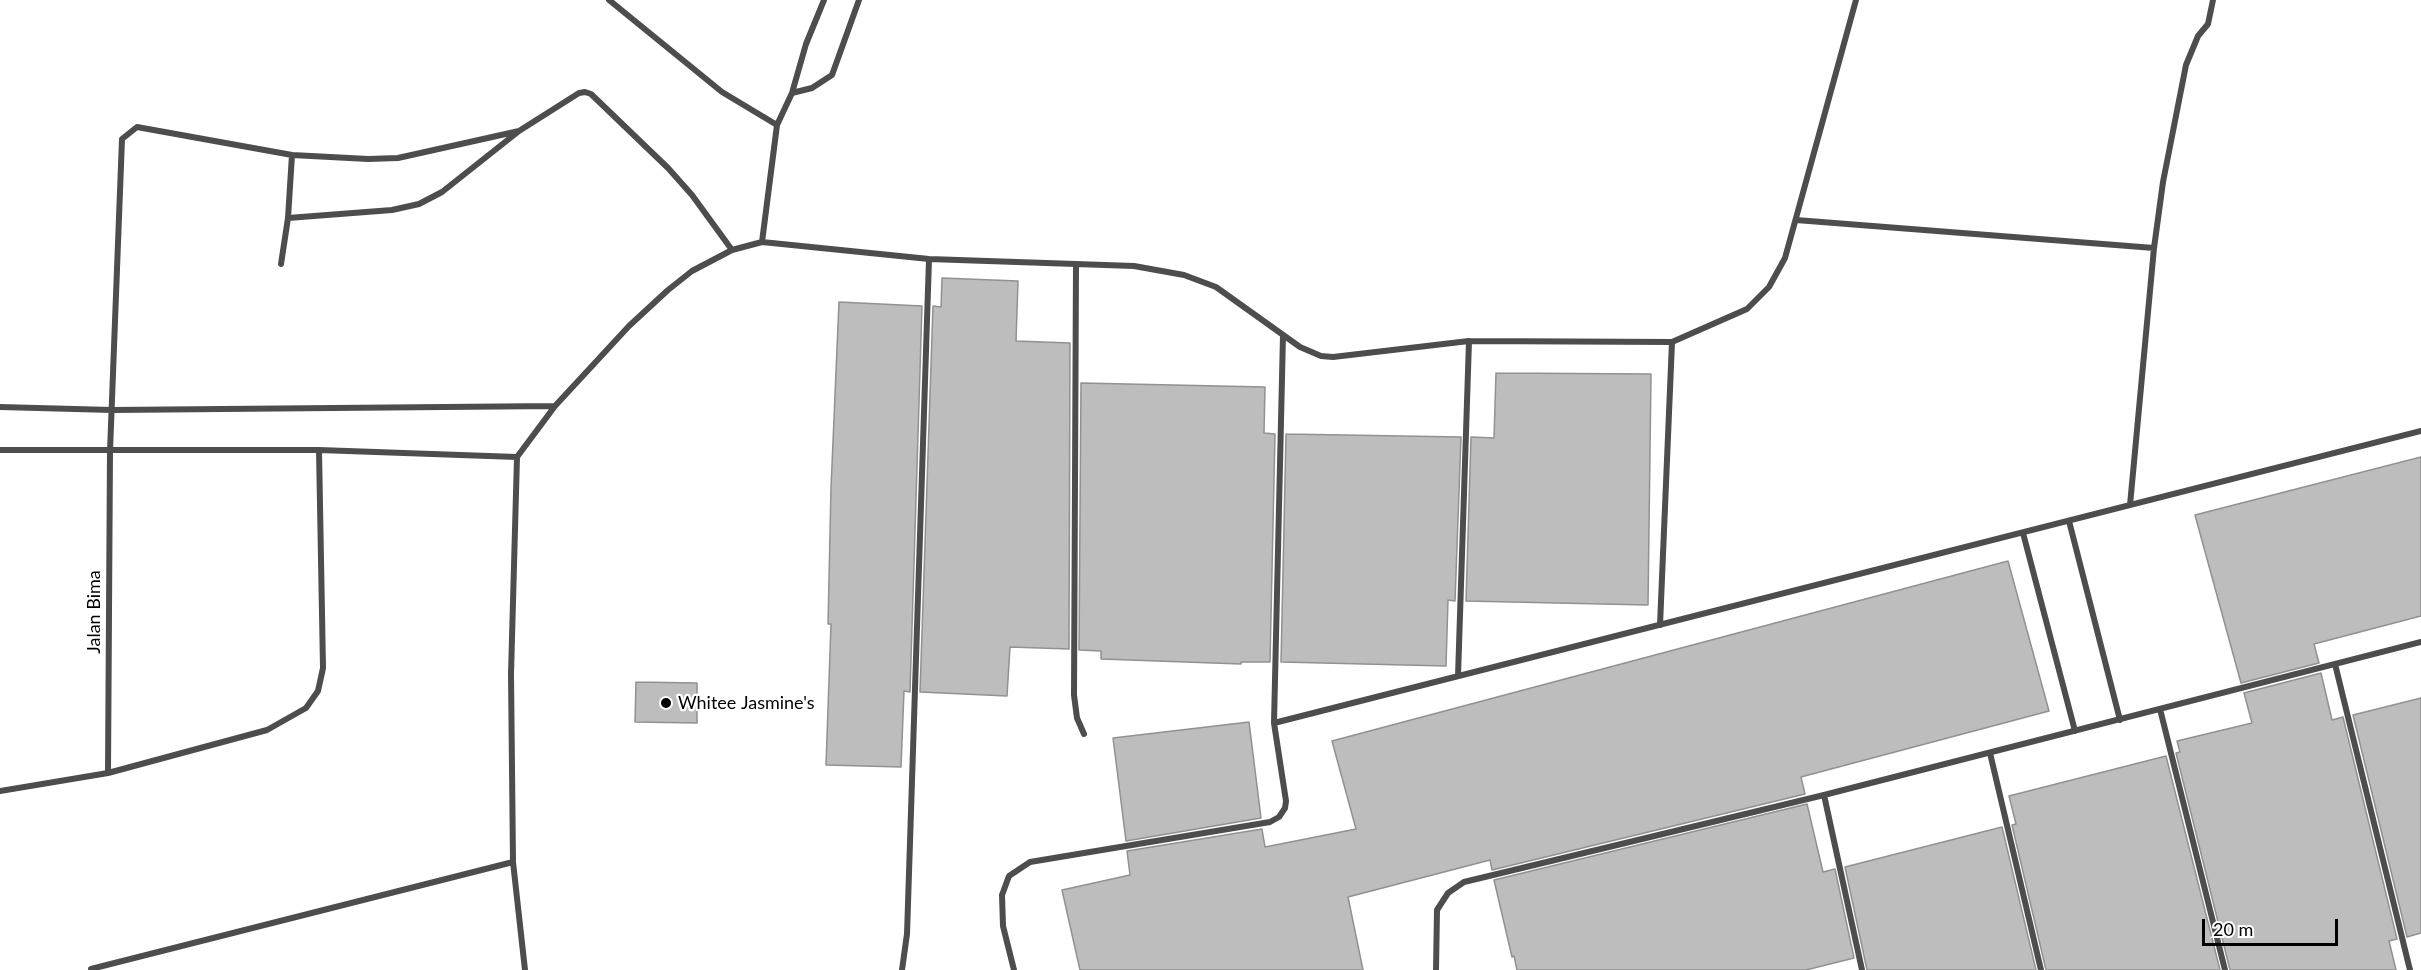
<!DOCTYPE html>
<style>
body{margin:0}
#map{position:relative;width:2421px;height:970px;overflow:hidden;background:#fff;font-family:Lato,sans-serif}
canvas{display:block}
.scale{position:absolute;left:2202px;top:919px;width:136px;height:27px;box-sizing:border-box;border:3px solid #000;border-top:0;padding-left:8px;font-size:18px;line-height:21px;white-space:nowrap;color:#000;-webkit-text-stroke:4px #fff;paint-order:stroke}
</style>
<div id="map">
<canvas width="2421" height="970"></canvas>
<div class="scale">20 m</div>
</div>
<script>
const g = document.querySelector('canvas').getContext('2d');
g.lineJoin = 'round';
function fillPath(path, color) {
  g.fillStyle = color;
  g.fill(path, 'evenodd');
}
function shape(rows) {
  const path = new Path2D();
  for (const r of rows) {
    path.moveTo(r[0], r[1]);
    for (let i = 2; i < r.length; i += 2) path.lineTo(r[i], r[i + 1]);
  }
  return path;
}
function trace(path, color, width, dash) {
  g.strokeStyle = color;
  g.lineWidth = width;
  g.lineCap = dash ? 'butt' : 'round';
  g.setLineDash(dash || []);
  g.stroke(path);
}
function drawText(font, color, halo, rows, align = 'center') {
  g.font = font + ' Lato,sans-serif';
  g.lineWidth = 4.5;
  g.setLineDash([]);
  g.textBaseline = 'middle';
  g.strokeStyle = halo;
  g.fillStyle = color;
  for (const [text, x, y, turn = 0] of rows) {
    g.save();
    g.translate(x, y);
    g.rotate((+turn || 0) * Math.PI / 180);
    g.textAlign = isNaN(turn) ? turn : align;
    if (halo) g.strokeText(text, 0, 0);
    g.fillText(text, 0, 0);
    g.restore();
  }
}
const building = shape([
 [942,278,1018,281,1016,341,1070,343,1069,649,1010,647,1007,696,920,692,933,306,941,307,942,278],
 [839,302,922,306,910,692,904,691,901,767,826,765,831,624,828,624,831,488,839,302],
 [1496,373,1651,374,1648,605,1466,601,1471,437,1494,438,1496,373],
 [1081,383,1265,387,1264,433,1275,434,1270,662,1241,662,1241,664,1101,659,1101,651,1079,650,1081,383],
 [1286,434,1461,437,1455,601,1448,600,1446,666,1281,662,1286,434],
 [2421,457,2421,616,2314,644,2319,663,2241,683,2195,515,2421,457],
 [2008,561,2049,711,1801,777,1805,794,1492,870,1490,860,1348,897,1363,970,1080,970,1062,890,1130,875,1127,851,1262,829,1265,847,1356,829,1332,741,2008,561],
 [2321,673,2332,720,2343,717,2397,939,2389,941,2396,970,2230,970,2176,753,2180,752,2177,741,2252,723,2244,693,2321,673],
 [636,682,697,683,697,723,635,722,636,682],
 [2421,698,2421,933,2407,937,2353,715,2421,698],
 [1249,722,1261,818,1126,841,1113,738,1249,722],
 [2166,756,2220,970,2046,970,2012,825,2016,824,2009,796,2166,756],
 [1807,804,1823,872,1835,869,1854,958,1806,970,1517,970,1514,956,1512,957,1494,880,1807,804],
 [2002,827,2036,970,1867,970,1845,867,2002,827]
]);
const minor = shape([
 [609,0,722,92,777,125],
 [792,93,812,88,832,75,859,0],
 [288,218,392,210,419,204,442,192,519,131,579,93,585,92,591,94,668,168,692,195,732,250],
 [1796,220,2154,248],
 [762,242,777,125,792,93,806,44,824,0],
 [281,264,288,218,292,155],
 [1076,264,1074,695,1077,718,1084,734],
 [1672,342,1747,309,1769,287,1785,258,1856,0],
 [0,407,112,410,555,406],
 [0,450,319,450,517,457],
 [2130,505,2154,248,2163,182,2186,65,2198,36,2208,24,2213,0],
 [2069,521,2120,720],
 [2023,533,2075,731],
 [2335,664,2410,970],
 [1458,676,1469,341],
 [2160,709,2225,970],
 [1274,723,2421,431],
 [1990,753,2041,970],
 [108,773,110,451,122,139,137,127,292,155,368,159,398,158,519,131],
 [0,791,108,773,267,730,306,708,318,691,323,668,319,450],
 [1824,795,1862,970],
 [91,969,513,862],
 [525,970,513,862,511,674,517,457,555,406,629,326,668,290,692,271,732,250,762,242,929,259,1134,266,1184,275,1216,287,1300,347,1321,356,1333,357,1469,341,1672,342,1660,625],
 [902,970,907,934,929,259],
 [1014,970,1003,926,1002,895,1009,876,1030,862,1270,822,1279,817,1285,808,1286,801,1274,723,1283,335],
 [1436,970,1437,910,1448,893,1464,882,1824,795,2421,642]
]);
const markers = [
 [666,703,6,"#000"]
];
const streetNames = [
 ["Jalan Bima",94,612,-90]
];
const poiNames = [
 ["Whitee Jasmine's",678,703]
];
fillPath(building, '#bdbdbd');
trace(building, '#919191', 1.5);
trace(minor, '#4d4d4d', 6);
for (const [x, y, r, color] of markers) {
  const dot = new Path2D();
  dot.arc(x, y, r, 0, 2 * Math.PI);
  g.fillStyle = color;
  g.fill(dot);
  trace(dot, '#fff', 2);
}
drawText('18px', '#000', '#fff', streetNames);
drawText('18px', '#000', '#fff', poiNames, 'left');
</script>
